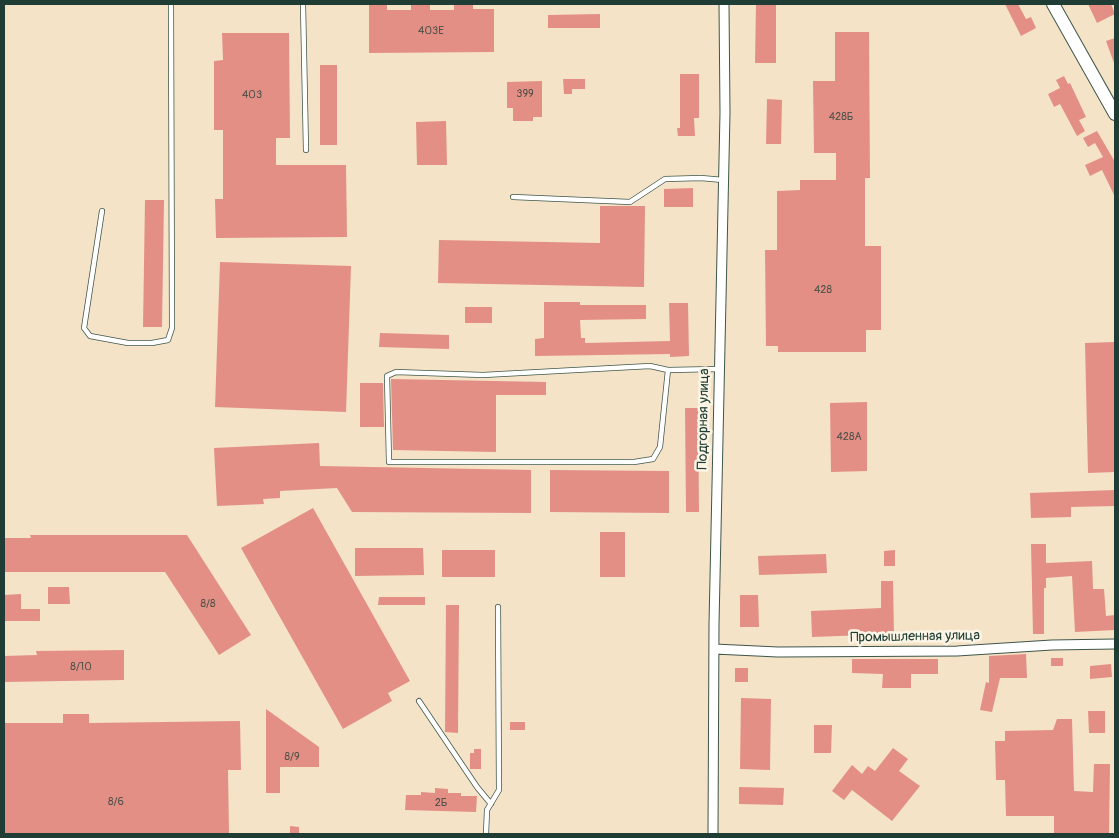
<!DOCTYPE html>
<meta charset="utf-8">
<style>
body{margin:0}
#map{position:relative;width:1119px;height:838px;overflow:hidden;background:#f4e3c7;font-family:Pangolin,sans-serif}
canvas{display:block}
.frame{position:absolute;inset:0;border:5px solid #1f3d34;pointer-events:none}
</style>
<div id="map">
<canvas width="1119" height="838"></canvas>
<div class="frame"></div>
</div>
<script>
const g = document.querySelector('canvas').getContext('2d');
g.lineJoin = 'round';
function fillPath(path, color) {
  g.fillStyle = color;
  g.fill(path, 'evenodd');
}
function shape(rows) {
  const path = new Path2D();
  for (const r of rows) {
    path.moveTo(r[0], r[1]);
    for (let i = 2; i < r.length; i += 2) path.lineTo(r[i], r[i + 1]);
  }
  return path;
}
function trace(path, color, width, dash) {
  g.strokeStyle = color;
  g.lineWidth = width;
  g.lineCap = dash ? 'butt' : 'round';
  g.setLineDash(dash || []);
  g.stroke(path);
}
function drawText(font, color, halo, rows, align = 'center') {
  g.font = font + ' Pangolin,sans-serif';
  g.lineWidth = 5;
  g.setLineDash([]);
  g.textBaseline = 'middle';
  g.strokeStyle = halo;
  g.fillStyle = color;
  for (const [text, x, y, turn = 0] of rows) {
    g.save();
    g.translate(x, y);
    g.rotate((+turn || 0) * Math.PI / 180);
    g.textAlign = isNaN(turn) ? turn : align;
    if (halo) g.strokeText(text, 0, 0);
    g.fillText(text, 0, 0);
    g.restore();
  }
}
const building = shape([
 [369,4,387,4,387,10,411,10,411,4,430,4,430,10,454,10,454,4,473,4,473,9,494,9,494,52,369,53],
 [756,4,776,4,776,63,755,63],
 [1005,4,1018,4,1026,19,1031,17,1036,28,1021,36],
 [1088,4,1111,4,1115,14,1097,23],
 [600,14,600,28,548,28,548,15],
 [835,32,869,32,870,178,865,178,865,246,881,246,881,330,866,330,866,352,778,352,778,346,766,346,765,250,777,250,777,191,800,190,800,180,836,180,836,153,814,153,813,81,835,81],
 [222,33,289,33,290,138,276,138,276,165,346,165,347,237,216,238,215,199,223,199,223,130,214,130,214,61,223,60],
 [1115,38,1115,63,1114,63,1106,41],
 [320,65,337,65,337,145,320,145],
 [680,74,699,74,699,118,694,118,695,136,678,136,677,128,680,128],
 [1064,76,1068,84,1070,83,1086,117,1079,120,1085,131,1077,136,1060,104,1054,107,1048,94,1060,88,1056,80],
 [563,79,585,79,585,89,572,89,572,94,564,94],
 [542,81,542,117,533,117,533,121,513,121,513,108,507,108,507,82],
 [767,99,782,100,781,144,766,144],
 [446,121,447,165,417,165,416,122],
 [1097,131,1115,162,1115,197,1102,170,1090,176,1085,165,1103,157,1095,143,1088,147,1083,138],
 [693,188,693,207,664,207,664,189],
 [145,200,164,200,162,327,143,327],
 [600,206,645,206,644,287,438,283,439,240,600,243],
 [220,262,351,266,346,412,215,407],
 [544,302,580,302,580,305,646,305,646,319,580,320,581,338,585,338,585,343,670,341,669,303,688,303,689,356,670,357,670,354,535,356,535,339,544,338],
 [465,307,492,307,492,323,465,323],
 [380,333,449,335,449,349,379,347],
 [1115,342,1115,472,1088,473,1085,343],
 [391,379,546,382,546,395,496,395,496,452,393,450],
 [360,383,383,383,384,427,360,427],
 [867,402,867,471,831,472,830,403],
 [685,408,698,408,699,512,686,512],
 [319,443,320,466,531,470,531,513,352,512,337,488,280,491,280,498,263,499,264,504,217,506,214,448],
 [550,470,669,471,669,513,550,512],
 [1115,490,1115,506,1071,507,1071,517,1031,518,1030,493],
 [313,508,410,681,388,693,392,701,343,729,241,548],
 [600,532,625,532,625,577,600,577],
 [30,535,187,535,251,635,219,655,165,572,4,572,4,538,31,538],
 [1031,544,1046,544,1046,563,1092,561,1093,589,1104,589,1106,616,1115,615,1115,630,1075,632,1072,576,1046,578,1046,588,1044,588,1044,634,1033,634],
 [355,548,423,548,424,575,355,576],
 [442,550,495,550,495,577,442,577],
 [895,550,895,566,884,566,884,551],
 [826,554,827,573,759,575,758,556],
 [881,581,893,581,894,634,812,637,811,611,881,608],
 [48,587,69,587,70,604,48,604],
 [21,594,21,609,40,609,40,621,4,621,4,595],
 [740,595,758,595,759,627,740,627],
 [379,597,425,597,425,605,378,605],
 [446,605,459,605,458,733,445,732],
 [124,650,124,680,4,682,4,656,37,655,36,651],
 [1026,654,1027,678,1000,678,992,712,980,710,986,682,989,683,989,656],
 [1051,658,1063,658,1063,666,1051,666],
 [852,659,938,659,938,674,911,674,911,688,882,688,883,674,852,673],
 [1111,664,1112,677,1090,679,1090,666],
 [735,668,748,668,748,682,735,682],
 [741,698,771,699,770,770,740,769],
 [266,709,319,747,319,767,280,767,280,793,266,793],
 [1088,711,1105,711,1105,733,1089,733],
 [63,714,89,714,89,723,240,721,241,770,228,770,229,834,4,834,4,723,63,723],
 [1057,719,1072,719,1074,791,1093,792,1094,764,1110,764,1109,834,1054,834,1054,816,1006,816,1005,780,996,780,995,741,1005,741,1005,731,1053,730],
 [510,722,525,722,525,730,510,730],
 [814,725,832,725,831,753,814,753],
 [893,748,908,759,899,771,920,786,892,821,852,790,844,800,832,791,852,765,862,774,868,766,875,771],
 [474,749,481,749,481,769,470,769,470,753,474,753],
 [739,787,784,788,783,805,739,804],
 [435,788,448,789,448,793,461,793,461,796,477,796,476,812,405,810,406,795,421,795,421,792,435,793],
 [290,826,299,827,299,834,290,834]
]);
const lane = shape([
 [303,4,306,150],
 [513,197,630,202,665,179,701,178,723,180],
 [102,211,84,328,90,336,128,343,152,343,168,340,172,328,171,4],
 [668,370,660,447,653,459,634,462,389,462,387,376,396,372,483,375,650,366,668,370,719,369],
 [419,701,477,787,491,804],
 [486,834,487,810,499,790,498,607]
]);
const street = shape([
 [714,649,778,652,957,651,1052,645,1115,644],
 [713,834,714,624,725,113,724,4]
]);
const secondary = shape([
 [1053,4,1115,114]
]);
const numberNames = [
 ["403Е",431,31],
 ["399",525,94],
 ["403",252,95],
 ["428Б",841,117],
 ["428",823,290],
 ["428А",849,437],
 ["8/8",208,604],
 ["8/10",81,667],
 ["8/9",292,757],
 ["8/6",116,802],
 ["2Б",441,803]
];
const streetNames = [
 ["Подгорная улица",704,419,-89],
 ["Промышленная улица",915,637,-1]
];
fillPath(building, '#e48f86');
trace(lane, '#3f564a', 6);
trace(street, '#3f564a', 11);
trace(secondary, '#3f564a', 14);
trace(lane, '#fff', 4.5);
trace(street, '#fff', 9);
trace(secondary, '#fff', 12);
drawText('11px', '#505248', null, numberNames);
drawText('14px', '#1f3d34', '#fcf5e5', streetNames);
</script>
